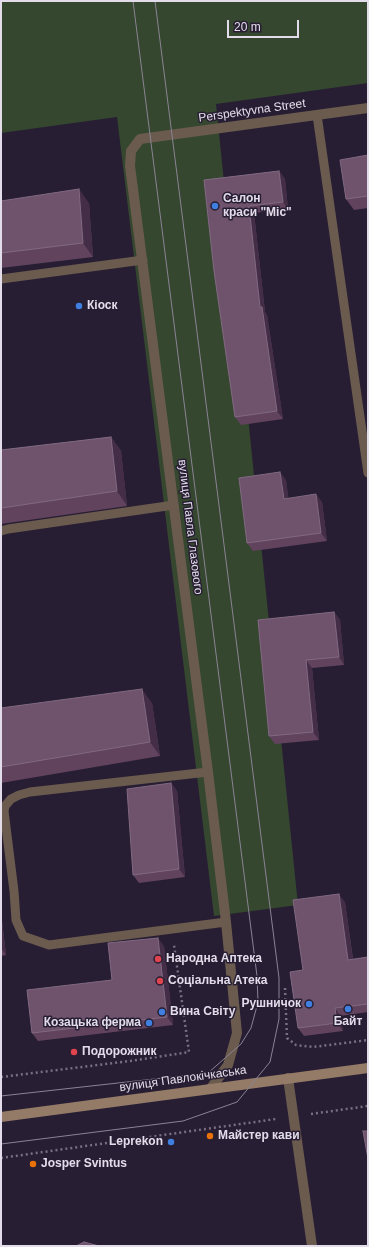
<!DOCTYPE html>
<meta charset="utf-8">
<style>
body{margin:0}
#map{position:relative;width:369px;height:1247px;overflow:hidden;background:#271e33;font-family:Arial,sans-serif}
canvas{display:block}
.frame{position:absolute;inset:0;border:2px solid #e3ddeb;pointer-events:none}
.scale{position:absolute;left:227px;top:20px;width:72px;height:18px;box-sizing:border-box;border:2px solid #e3ddeb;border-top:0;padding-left:5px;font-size:12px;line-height:14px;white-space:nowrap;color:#e3ddeb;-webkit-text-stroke:3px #271e33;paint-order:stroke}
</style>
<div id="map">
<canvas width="369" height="1247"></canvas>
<div class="frame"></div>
<div class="scale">20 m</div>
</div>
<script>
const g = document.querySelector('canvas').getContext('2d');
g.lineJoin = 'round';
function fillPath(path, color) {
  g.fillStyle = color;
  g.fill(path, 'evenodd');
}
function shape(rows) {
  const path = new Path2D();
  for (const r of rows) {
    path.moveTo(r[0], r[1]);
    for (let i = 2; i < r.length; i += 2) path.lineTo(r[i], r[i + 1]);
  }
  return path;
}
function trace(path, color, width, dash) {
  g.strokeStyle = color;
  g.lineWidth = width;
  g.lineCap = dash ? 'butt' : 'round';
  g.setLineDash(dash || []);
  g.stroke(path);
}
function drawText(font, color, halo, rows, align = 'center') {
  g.font = font + ' Arial,sans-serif';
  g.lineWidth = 3;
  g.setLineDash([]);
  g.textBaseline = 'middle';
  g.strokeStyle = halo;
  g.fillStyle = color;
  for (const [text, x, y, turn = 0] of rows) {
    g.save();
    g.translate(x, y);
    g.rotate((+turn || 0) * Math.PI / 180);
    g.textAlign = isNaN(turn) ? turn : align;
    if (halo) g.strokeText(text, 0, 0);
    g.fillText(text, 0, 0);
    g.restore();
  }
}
const green = shape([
 [1,1,368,1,368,83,216,104,298,905,214,916,117,117,1,133]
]);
const path = shape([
 [285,988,287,1038,296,1045,313,1047,368,1040],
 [1,1077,130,1061,189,1052,174,945],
 [311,1114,368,1106],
 [1,1158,276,1119]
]);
const lane = shape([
 [317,115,368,473],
 [1,279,143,260],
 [1,531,8,529,174,505],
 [208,772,30,792,19,795,11,799,5,806,4,811,14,891,16,920,23,936,49,945,226,922]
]);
const street = shape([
 [288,1078,312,1246],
 [211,1088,228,1065,237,1033,226,922,208,772,130,166,131,151,140,139,368,108]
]);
const secondary = shape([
 [1,1117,368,1068]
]);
const tram = shape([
 [1,1096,208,1073,241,1044,251,1028,258,1002,257,976,133,1],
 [1,1144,183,1121,237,1102,270,1062,279,1019,279,978,155,1]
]);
const wall = shape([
 [368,155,368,208,354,210,346,199],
 [279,171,285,179,288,209,254,213,265,312,267,315,283,419,241,425,235,417,204,180],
 [1,201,89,203,93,257,1,268],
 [111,437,121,451,127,506,1,524,1,450],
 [286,480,288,498,322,502,327,541,253,551,247,543],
 [334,612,340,620,344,665,312,668,319,740,275,744,269,736,258,620],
 [152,703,160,756,1,783,1,708],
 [171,783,177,791,185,877,139,883,133,875],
 [345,902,353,959,368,957,368,1012,340,1016,343,1031,304,1036,298,1028,303,970],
 [1,912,6,955,1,956],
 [164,946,173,1025,38,1041,32,1033]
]);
const shadedWall = shape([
 [279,171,285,179,288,209,283,202],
 [79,189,89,203,93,257,83,243],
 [249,206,254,213,265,312,267,315,283,419,277,411,260,307],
 [111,437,121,451,127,506,117,491],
 [280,472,286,480,290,507,284,499],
 [316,494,322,502,327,541,321,533],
 [334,612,340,620,344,665,339,657],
 [306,660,312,668,319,740,313,732],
 [142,689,152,703,160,756,150,742],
 [171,783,177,791,185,877,179,869],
 [339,894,345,902,354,968,348,960],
 [1,912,6,955,1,948],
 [158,938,164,946,173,1025,167,1017],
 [335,1008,340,1016,343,1031,337,1023]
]);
const building = shape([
 [368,155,368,196,346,199,340,160,368,155],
 [279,171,283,202,249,206,260,307,262,307,277,411,235,417,214,271,204,180,279,171],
 [79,189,83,243,1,253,1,201,79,189],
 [111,437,117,491,1,508,1,450,111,437],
 [280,472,284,499,316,494,321,533,247,543,239,478,280,472],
 [334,612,339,657,306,660,313,732,269,736,258,620,334,612],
 [142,689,150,742,1,767,1,708,142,689],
 [171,783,179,869,133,875,127,789,171,783],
 [339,894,348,960,368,957,368,1004,335,1008,337,1023,298,1028,290,972,303,970,293,900,339,894],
 [158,938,167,1017,32,1033,27,990,112,980,108,943,158,938],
 [363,1131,368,1131,368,1159,363,1131],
 [84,1242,99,1246,76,1246,84,1242]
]);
const markers = [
 [215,206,4,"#3f7fe0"],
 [79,306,4,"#3f7fe0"],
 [158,959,4,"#e0444e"],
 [160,981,4,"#e0444e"],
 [309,1004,4,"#3f7fe0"],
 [348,1009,4,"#3f7fe0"],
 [162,1012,4,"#3f7fe0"],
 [149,1023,4,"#3f7fe0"],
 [74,1052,4,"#e0444e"],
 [210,1136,4,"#e8710a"],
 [171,1142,4,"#3f7fe0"],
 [33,1164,4,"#e8710a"]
];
const streetNames = [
 ["Perspektyvna Street",252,111,-8],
 ["вулиця Павла Глазового",190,527,83],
 ["вулиця Павлокічкаська",183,1079,-8]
];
const poiNames = [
 ["Салон",223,199],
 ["краси \"Міс\"",223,213],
 ["Кіоск",87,306],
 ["Народна Аптека",166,959],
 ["Соціальна Атека",168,981],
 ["Рушничок",301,1004,"right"],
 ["Вина Світу",170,1012],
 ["Байт",348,1022,"center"],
 ["Козацька ферма",141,1023,"right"],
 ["Подорожник",82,1052],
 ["Майстер кави",218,1136],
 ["Leprekon",163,1142,"right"],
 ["Josper Svintus",41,1164]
];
fillPath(green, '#35472f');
trace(path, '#787082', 2.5, [2, 3]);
trace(lane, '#6b5b4f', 9);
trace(street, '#6b5b4f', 10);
trace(secondary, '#947b67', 10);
trace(tram, '#8a8394', 1);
fillPath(wall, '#61435e');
fillPath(shadedWall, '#442d46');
fillPath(building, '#6f536d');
trace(building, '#816981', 1);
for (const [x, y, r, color] of markers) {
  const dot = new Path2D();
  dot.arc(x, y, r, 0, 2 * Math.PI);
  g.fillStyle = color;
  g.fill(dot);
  trace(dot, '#271e33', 1.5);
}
drawText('12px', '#e3ddeb', '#271e33', streetNames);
drawText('bold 12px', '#e3ddeb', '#271e33', poiNames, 'left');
</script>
